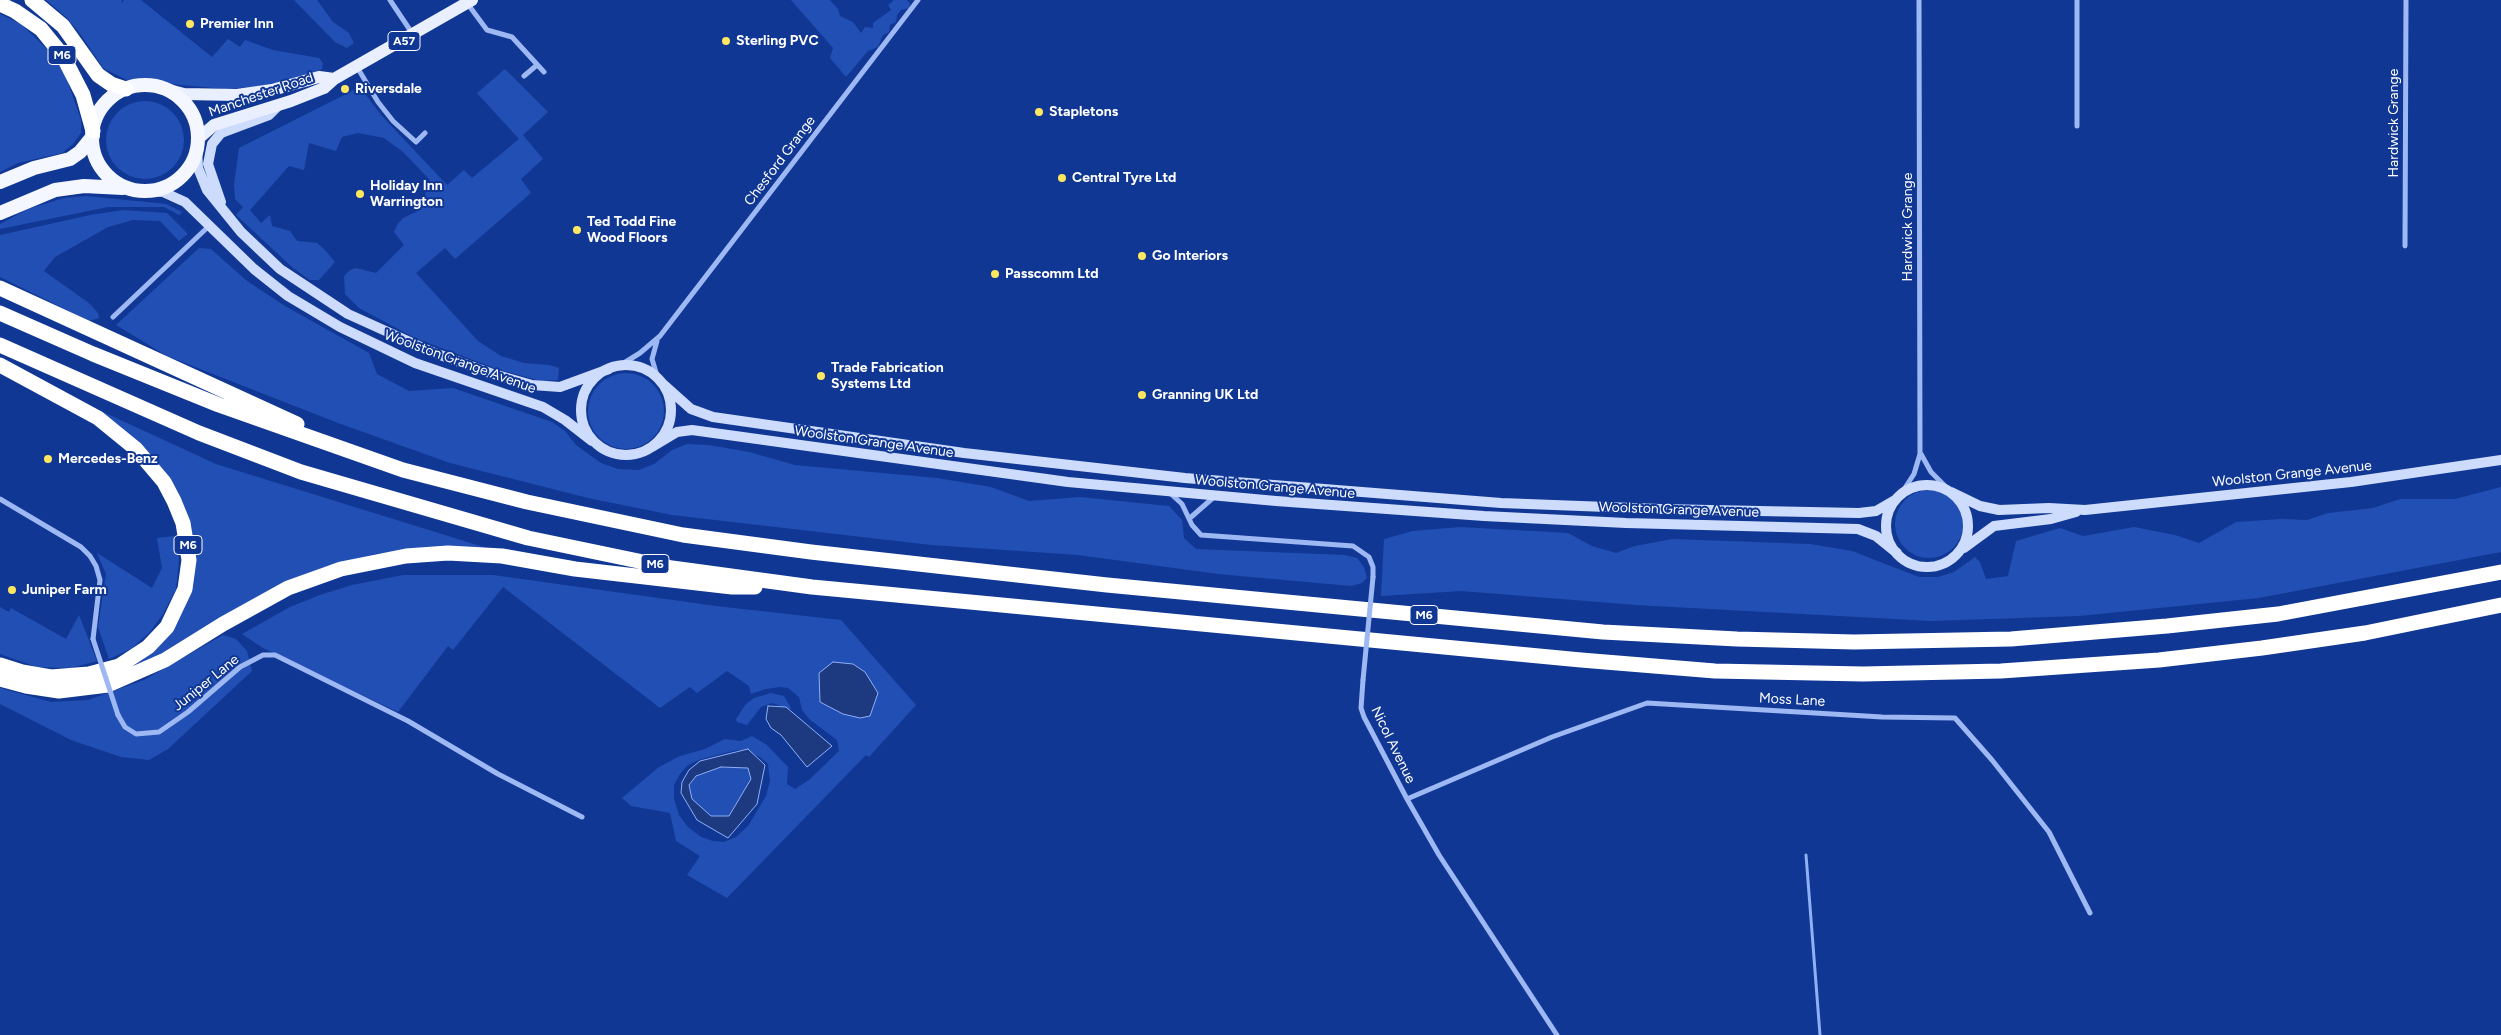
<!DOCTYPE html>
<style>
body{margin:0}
canvas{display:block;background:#103794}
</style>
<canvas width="2501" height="1035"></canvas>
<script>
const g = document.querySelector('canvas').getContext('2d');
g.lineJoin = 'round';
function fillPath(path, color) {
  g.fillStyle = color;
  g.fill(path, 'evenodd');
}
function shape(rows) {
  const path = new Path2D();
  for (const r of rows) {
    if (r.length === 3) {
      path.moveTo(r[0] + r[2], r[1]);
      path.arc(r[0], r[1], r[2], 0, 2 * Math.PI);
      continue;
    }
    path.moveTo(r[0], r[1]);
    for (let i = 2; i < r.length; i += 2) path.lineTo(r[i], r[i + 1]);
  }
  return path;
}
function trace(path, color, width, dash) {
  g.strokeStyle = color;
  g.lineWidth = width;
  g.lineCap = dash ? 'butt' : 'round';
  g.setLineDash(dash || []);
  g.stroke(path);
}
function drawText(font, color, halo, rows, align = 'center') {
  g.font = font + ' Figtree,sans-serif';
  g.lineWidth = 4;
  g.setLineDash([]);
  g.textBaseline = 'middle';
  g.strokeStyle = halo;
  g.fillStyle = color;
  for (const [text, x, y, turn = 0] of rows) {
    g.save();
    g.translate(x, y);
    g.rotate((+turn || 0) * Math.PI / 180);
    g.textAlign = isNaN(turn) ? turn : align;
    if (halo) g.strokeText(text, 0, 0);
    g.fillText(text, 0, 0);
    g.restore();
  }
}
const green = shape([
 [46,0,122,0,121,4,124,0,141,0,212,57,228,39,240,47,245,40,273,50,319,58,323,63,322,69,312,76,253,87,225,89,127,80,103,68,81,35,66,17],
 [294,0,317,0,333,22,349,33,354,43,347,48,335,42],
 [791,0,830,0,838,9,840,16,853,22,861,33,865,27,873,28,873,23,891,10,888,5,894,0,907,0,910,3,909,8,901,10,897,15,896,22,890,25,889,32,883,35,878,47,868,51,846,77,830,58,833,48],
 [0,14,21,24,49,51,65,74,81,120,81,133,73,144,62,153,18,163,0,172],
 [505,69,548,112,523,135,543,159,521,179,531,193,455,259,445,248,416,273,478,341,501,356,524,363,549,365,559,368,558,380,541,381,497,369,415,338,359,308,345,294,344,276,350,270,356,268,376,273,404,245,394,232,397,225,403,218,420,210,430,180,403,152,384,138,358,133,342,137,336,151,309,143,304,170,289,166,250,210,261,223,270,215,272,226,290,231,297,241,317,243,325,250,335,262,319,280,310,280,293,268,236,215,243,207,235,199,234,185,239,148,360,87,381,115,447,185,464,170,472,178,519,139,477,93],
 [145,140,39],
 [86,196,166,204,182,212,179,215,164,207,108,207,0,229,0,224,28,209,64,198],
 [124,210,167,213,188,234,179,241,160,221,133,220,108,227,55,257,44,271,89,303,98,313,99,318,89,321,0,277,0,235,90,215],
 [199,248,211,249,247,281,285,306,369,353,377,374,409,391,453,388,552,422,565,431,576,445,601,463,618,469,639,470,654,464,672,450,687,444,709,445,749,452,795,465,937,478,991,487,1029,501,1080,497,1169,506,1182,520,1184,538,1196,549,1345,555,1357,558,1364,567,1367,578,1362,583,1351,586,1218,574,1078,555,931,545,672,515,588,498,450,463,338,423,167,356,116,325],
 [626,411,38],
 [90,406,216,464,490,549,438,547,375,554,321,568,201,629,156,657,125,668,170,633,184,609,193,582,195,558,192,531,180,497],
 [2501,487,2501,552,2259,598,2079,616,1931,621,1636,605,1461,591,1381,596,1384,539,1413,531,1460,527,1568,533,1592,546,1616,553,1635,546,1672,539,1810,544,1852,551,1919,577,1938,577,1954,572,1975,557,1980,562,1986,579,2008,576,2016,541,2060,528,2083,536,2134,527,2175,535,2199,543,2236,522,2281,519,2307,520,2328,513,2373,508,2400,499,2455,499],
 [1929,524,34],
 [175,536,179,560,176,589,163,614,150,632,131,649,109,659,98,627,106,574,97,553,152,588,162,568,157,538],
 [403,575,493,575,716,606,841,620,916,705,869,757,866,755,727,898,687,875,700,856,676,841,670,813,631,806,622,798,659,767,680,756,705,749,725,739,741,741,752,736,767,745,788,767,787,784,795,789,810,779,839,751,837,740,809,719,802,710,799,697,788,688,780,687,766,689,751,694,749,686,727,671,697,693,690,687,660,708,503,587,453,650,448,646,398,712,263,648,242,634,290,607,320,595,352,585],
 [737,750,748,751,760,757,768,764,770,781,766,796,748,826,736,837,724,842,713,841,701,837,688,827,679,815,674,799,674,785,680,774,688,765,701,759],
 [0,607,9,612,11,608,66,639,79,615,97,661,71,668,37,667,0,654],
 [223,635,236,639,247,651,252,671,168,749,149,760,121,757,71,740,0,704,0,688,51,702,88,700,144,680],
 [771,693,784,696,791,708,786,712,778,705,772,703,761,707,747,725,737,722,736,719,746,704,754,698],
 [721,767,748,768,751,779,729,816,711,816,692,799,689,785,696,776]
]);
const water = shape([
 [833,662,853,664,865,672,878,693,870,716,860,718,843,714,820,702,819,673,833,662],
 [768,706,786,707,832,746,807,767,781,735,771,728,766,719,768,706],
 [748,749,765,765,757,804,728,838,697,820,681,793,682,782,689,770,700,761,748,749],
 [721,767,748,768,751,779,729,816,711,816,692,799,689,785,696,776,721,767]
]);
const stream = shape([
 [1806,855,1820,1035]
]);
const minor = shape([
 [390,0,412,33],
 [467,3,487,30,512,37,544,72],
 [357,67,378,102,393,121,416,142,425,133],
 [524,76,537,65],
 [2077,126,2077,0],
 [2405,246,2406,0],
 [113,317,209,226],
 [657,341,652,359,658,379],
 [619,366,640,353,660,336,918,0],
 [1921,454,1931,472,1949,490],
 [1170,493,1182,504,1192,525,1201,535,1353,546,1369,557,1373,567,1373,577],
 [1901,494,1914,474,1920,454,1919,0],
 [0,499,81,547,90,556,96,566,100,580,93,639],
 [1190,518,1214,497],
 [1363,680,1361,708,1364,717,1407,799,1439,855,1557,1035],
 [118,715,125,727,136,734,159,732,188,712,240,667,263,655,275,655,408,721,498,774,582,817],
 [1407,799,1552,737,1647,703,1882,717,1955,718,1992,760,2049,832,2090,913]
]);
const secondary = shape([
 [197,149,198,168,207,190,241,232,280,269,348,314,432,352,490,373,532,385,560,387,609,369],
 [150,191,163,192,185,202,254,269,288,296,340,327,415,363,543,407,565,420,592,441],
 [221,202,208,164,212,144,221,133,269,115,279,105],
 [626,410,45],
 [663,384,691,409,713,417,964,453,1185,478,1501,503,1660,509,1859,513,1876,511,1895,500],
 [652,447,677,432,692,430,1068,482,1276,501,1484,516,1626,523,1858,529,1876,536,1897,553],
 [1927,526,41],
 [1951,492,1980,506,1999,510,2049,508,2085,510,2351,482,2501,460],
 [1964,548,1994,526,2051,519,2076,512]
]);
const primary = shape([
 [165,89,184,94,237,95,272,90,319,77,334,79],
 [198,139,214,125,291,101,324,88,334,79,472,0]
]);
const trunk = shape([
 [145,138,53],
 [0,182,34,168,70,159,80,152,93,136],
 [0,213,55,190,84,186,123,188]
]);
const motorway = shape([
 [32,0,63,26,98,75,111,84,126,89],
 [0,4,15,11,41,29,63,56,83,95,93,131],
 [0,288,297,424],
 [0,313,93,354,219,405,403,470,527,502,683,535,811,552,1107,585,1603,632,1737,639,1854,642,2011,639,2167,626,2278,614,2501,572],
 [0,345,199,433,301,472,528,538,672,568,812,587,1581,660,1715,671,1863,674,2001,671,2159,660,2262,648,2365,633,2501,605],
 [0,365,98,418,136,449,164,482,174,501,183,523,189,560,185,589,167,627,148,647,119,666,89,674,51,677,22,672,0,665],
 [0,679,26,686,59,691,108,685,165,660,223,624,288,588,341,569,406,556,448,553,502,556,575,569,732,587,755,587]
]);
const minorBridge = shape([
 [93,639,118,715],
 [1363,680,1373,577]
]);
const markers = [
 [190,24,5,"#ffe860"],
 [726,41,5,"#ffe860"],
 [345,89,5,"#ffe860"],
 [1039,112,5,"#ffe860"],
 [1062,178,5,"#ffe860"],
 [360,194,5,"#ffe860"],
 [577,230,5,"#ffe860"],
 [1142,256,5,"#ffe860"],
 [995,274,5,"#ffe860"],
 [821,376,5,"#ffe860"],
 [1142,395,5,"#ffe860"],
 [48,459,5,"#ffe860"],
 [12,590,5,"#ffe860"]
];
const shields = [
 [404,41,32],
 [62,55,28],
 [188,545,28],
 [655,564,28],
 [1424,615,28]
];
const shieldNames = [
 ["A57",404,41],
 ["M6",62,55],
 ["M6",188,545],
 ["M6",655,564],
 ["M6",1424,615]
];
const poiNames = [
 ["Premier Inn",200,24],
 ["Sterling PVC",736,41],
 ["Riversdale",355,89],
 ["Stapletons",1049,112],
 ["Central Tyre Ltd",1072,178],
 ["Holiday Inn",370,186],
 ["Warrington",370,202],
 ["Ted Todd Fine",587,222],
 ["Wood Floors",587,238],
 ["Go Interiors",1152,256],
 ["Passcomm Ltd",1005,274],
 ["Trade Fabrication",831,368],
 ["Systems Ltd",831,384],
 ["Granning UK Ltd",1152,395],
 ["Mercedes-Benz",58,459],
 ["Juniper Farm",22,590]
];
const streetNames = [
 ["Manchester Road",261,95,-19],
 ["Hardwick Grange",2394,123,-90],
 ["Chesford Grange",780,161,-53],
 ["Hardwick Grange",1908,227,-90],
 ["Woolston Grange Avenue",460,362,20],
 ["Woolston Grange Avenue",874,442,8],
 ["Woolston Grange Avenue",2292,474,-6],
 ["Woolston Grange Avenue",1275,487,5],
 ["Woolston Grange Avenue",1679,510,2],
 ["Juniper Lane",206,683,-39],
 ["Moss Lane",1792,700,3],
 ["Nicol Avenue",1393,745,64]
];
fillPath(green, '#224fb3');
fillPath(water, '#1d3980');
trace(water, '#8fb0f7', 1);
trace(stream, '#8fb0f7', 3);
trace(minor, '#9eb8f3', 5);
trace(secondary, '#cddbfd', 10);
trace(primary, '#eaefff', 12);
trace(trunk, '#f4f7ff', 14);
trace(motorway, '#fff', 15);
trace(minorBridge, '#9eb8f3', 5);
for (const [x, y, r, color] of markers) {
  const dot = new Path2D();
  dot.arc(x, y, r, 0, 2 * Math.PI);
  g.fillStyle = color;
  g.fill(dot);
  trace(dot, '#103794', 2);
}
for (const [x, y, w] of shields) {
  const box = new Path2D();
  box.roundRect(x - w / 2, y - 9.5, w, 19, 4);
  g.fillStyle = '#103794';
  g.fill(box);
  trace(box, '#fff', 1);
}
drawText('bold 12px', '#fff', null, shieldNames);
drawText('bold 14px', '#fff', '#103794', poiNames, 'left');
drawText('14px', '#fff', '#103794', streetNames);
</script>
